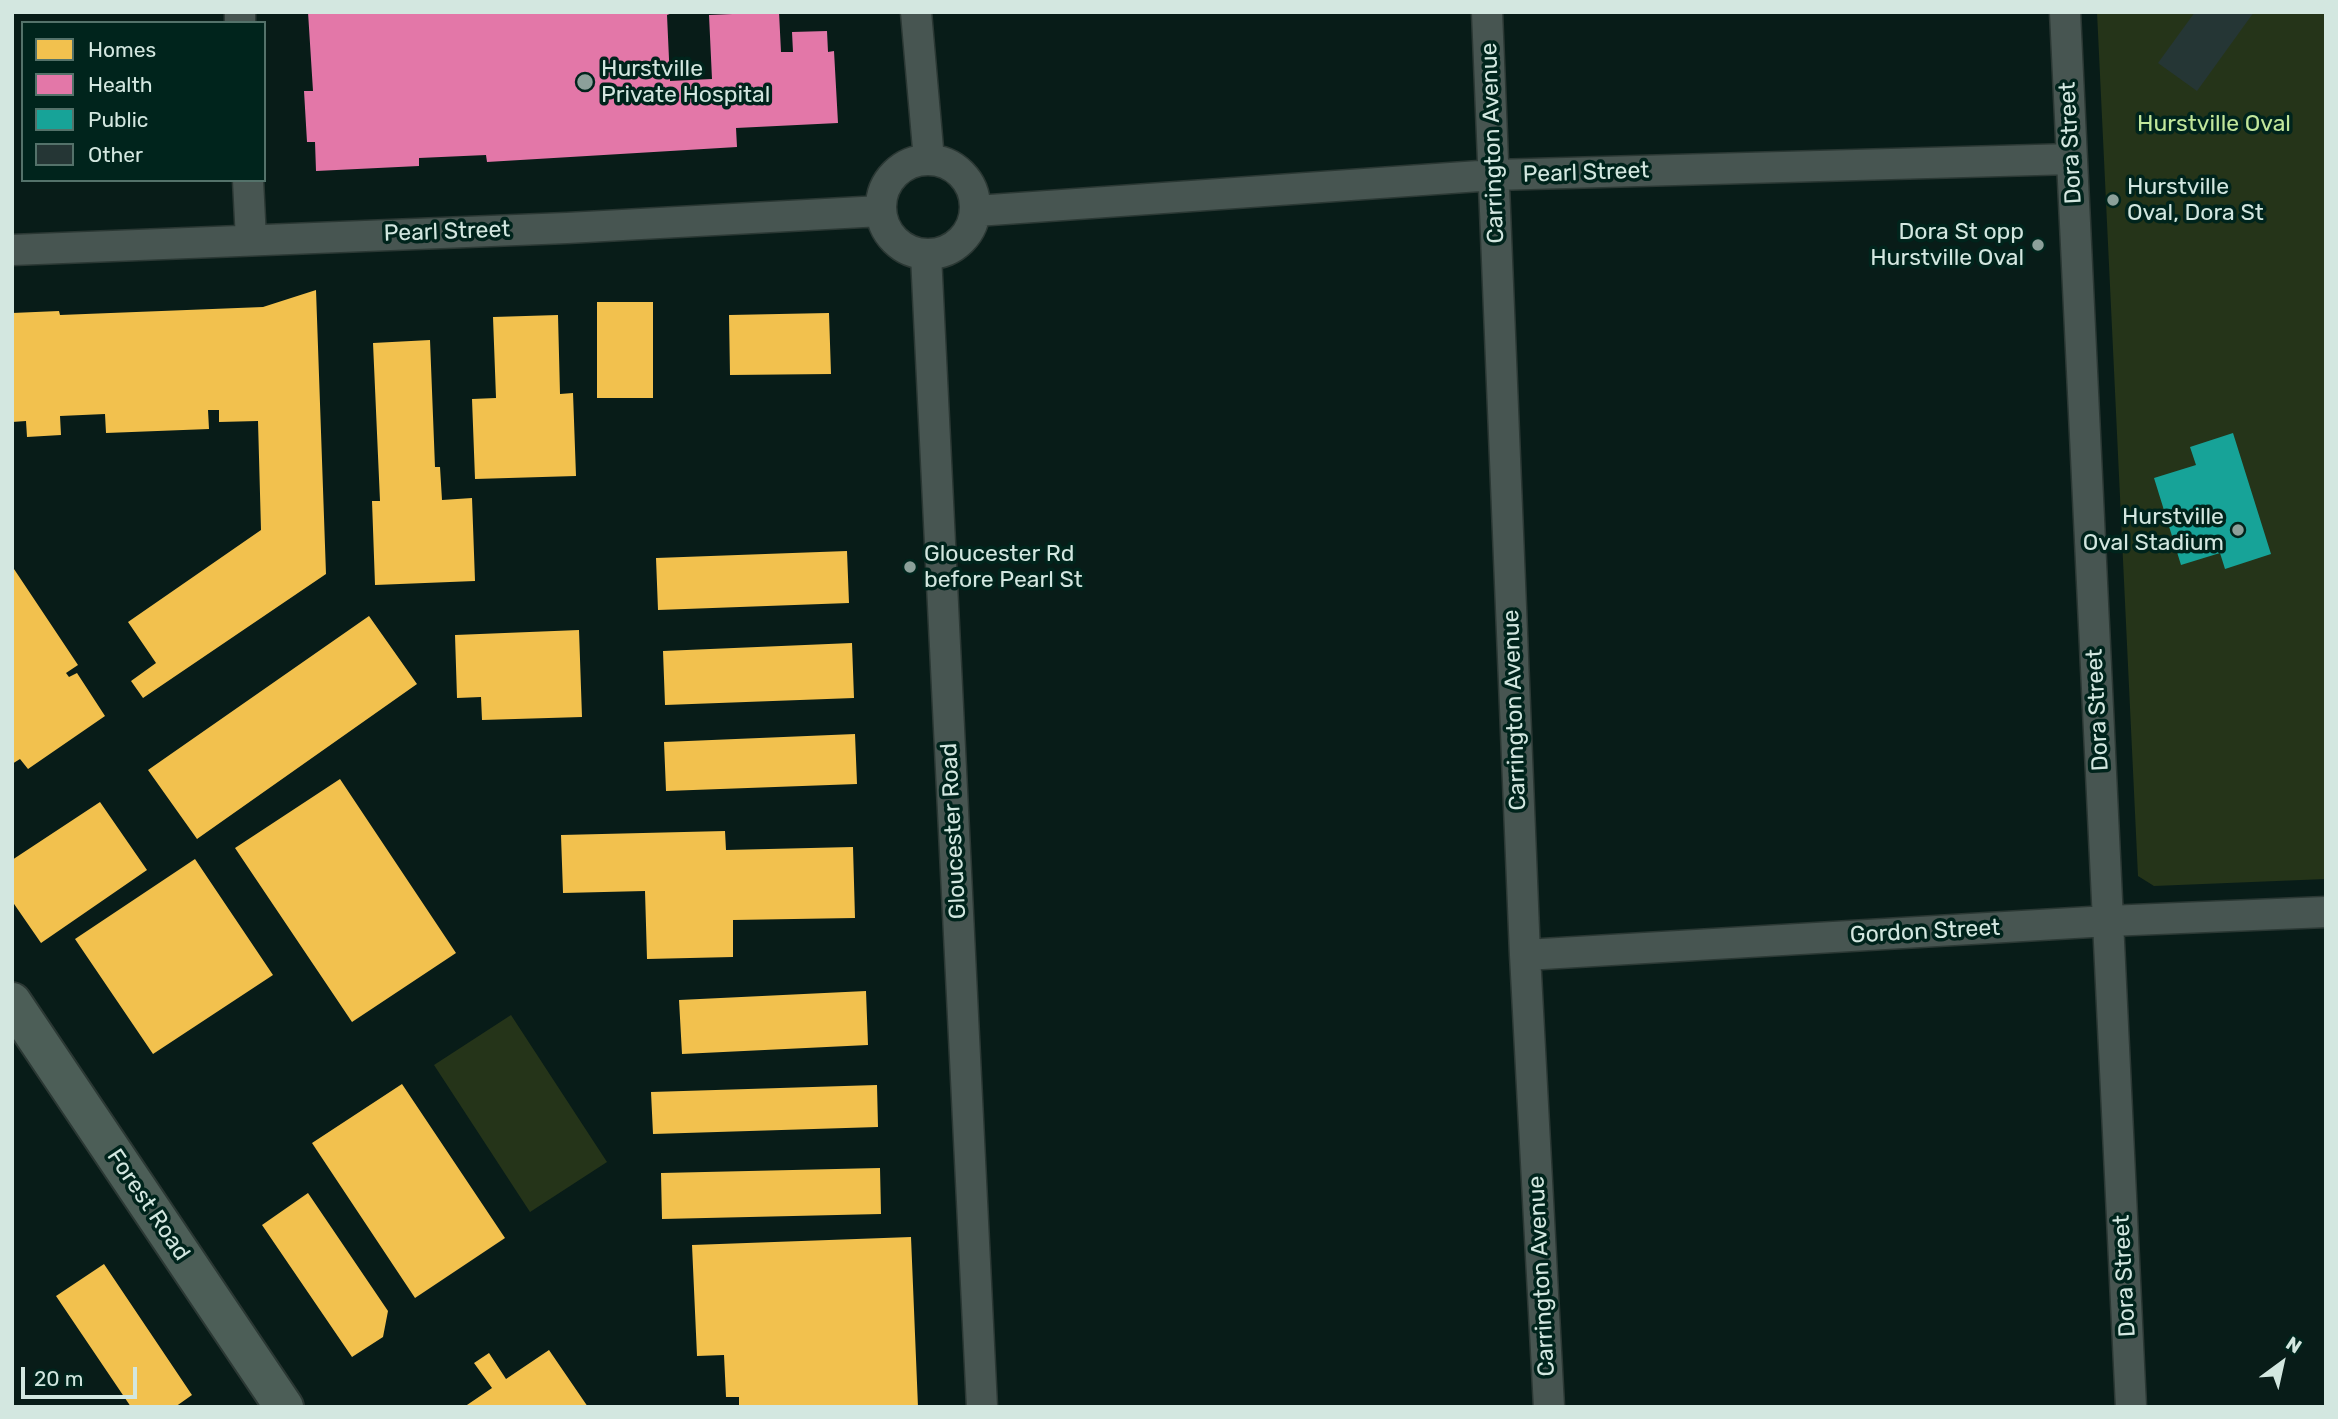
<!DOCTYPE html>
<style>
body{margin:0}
#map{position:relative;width:2338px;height:1419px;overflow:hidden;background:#081c18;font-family:Rubik,sans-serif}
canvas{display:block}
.frame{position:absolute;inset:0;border:14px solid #d3e7e0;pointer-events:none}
.legend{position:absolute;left:21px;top:21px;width:245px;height:161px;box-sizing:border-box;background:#00241c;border:2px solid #54726a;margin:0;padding:9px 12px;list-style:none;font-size:21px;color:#d3e7e0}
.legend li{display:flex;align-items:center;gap:14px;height:35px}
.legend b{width:35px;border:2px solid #54726a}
.north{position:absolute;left:2247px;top:1328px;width:70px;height:70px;-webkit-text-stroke:5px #00241c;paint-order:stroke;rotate:33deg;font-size:19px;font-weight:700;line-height:28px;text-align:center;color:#d3e7e0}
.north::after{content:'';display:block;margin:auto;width:24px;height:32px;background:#d3e7e0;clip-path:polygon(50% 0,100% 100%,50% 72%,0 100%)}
.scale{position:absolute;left:21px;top:1367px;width:116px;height:32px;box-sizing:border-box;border:4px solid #d3e7e0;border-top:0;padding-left:9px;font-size:21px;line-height:24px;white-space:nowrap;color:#d3e7e0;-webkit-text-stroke:5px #00241c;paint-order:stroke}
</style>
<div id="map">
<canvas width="2338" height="1419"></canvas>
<div class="frame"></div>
<ul class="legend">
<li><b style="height:19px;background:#f2c14e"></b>Homes</li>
<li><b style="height:19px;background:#e377a8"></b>Health</li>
<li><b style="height:19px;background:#17a398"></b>Public</li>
<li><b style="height:19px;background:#253635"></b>Other</li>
</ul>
<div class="north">N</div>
<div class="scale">20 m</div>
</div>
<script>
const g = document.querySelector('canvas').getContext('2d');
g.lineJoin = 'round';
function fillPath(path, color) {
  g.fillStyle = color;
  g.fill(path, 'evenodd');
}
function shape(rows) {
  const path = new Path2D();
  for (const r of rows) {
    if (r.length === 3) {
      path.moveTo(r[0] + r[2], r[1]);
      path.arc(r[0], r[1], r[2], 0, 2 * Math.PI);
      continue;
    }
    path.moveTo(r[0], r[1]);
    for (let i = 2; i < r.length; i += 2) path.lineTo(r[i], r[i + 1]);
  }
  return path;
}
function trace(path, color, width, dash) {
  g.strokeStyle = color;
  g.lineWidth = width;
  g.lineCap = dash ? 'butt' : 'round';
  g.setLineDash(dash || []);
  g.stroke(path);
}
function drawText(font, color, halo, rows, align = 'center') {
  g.font = font + ' Rubik,sans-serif';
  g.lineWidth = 7;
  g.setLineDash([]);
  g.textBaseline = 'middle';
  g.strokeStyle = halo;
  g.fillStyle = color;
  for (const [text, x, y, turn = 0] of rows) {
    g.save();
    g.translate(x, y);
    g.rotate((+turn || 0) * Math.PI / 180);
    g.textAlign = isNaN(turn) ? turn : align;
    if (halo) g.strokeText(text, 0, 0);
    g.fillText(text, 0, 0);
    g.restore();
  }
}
const green = shape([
 [2097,12,2326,12,2326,879,2154,886,2138,876],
 [511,1015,607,1162,530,1212,434,1065]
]);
const homes = shape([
 [316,290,326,574,143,698,131,681,156,663,128,622,261,530,258,421,219,422,219,410,208,410,209,429,106,433,105,414,60,416,61,435,27,437,26,421,12,422,12,313,59,311,60,315,263,307],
 [597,302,653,302,653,398,597,398],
 [829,313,831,374,730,375,729,315],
 [558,315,560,394,573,393,576,476,475,479,472,399,496,398,493,317],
 [430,340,435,467,440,467,442,500,472,498,475,581,375,585,372,501,380,501,373,343],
 [847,551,849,603,658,610,656,558],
 [12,566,78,665,66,673,69,677,77,673,105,716,28,769,20,759,12,764],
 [369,616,417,684,197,839,148,770],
 [579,630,582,717,482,720,481,697,457,698,455,635],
 [852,643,854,698,665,705,663,651],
 [855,734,857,784,666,791,664,742],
 [340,779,456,953,352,1022,235,848],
 [100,802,147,870,41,943,12,901,12,860],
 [725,831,726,850,853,847,855,918,733,920,733,957,647,959,645,891,563,893,561,835],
 [195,859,273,975,153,1054,75,939],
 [866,991,868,1045,682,1054,679,1000],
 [402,1084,505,1238,415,1298,312,1143],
 [877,1085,878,1127,653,1134,651,1092],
 [880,1168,881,1214,662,1219,661,1173],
 [308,1193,388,1311,383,1337,352,1357,262,1225],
 [911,1237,918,1407,739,1407,739,1397,726,1397,724,1355,697,1356,692,1245],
 [104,1264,192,1395,175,1407,131,1407,56,1296],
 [549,1350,588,1407,464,1407,492,1388,474,1363,489,1353,506,1379]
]);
const health = shape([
 [308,12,675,12,667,15,670,81,712,79,709,15,779,12,781,52,793,52,792,32,827,31,828,52,834,51,838,123,736,128,737,147,487,162,486,155,419,158,419,166,316,171,315,142,307,142,304,91,313,91]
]);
const public = shape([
 [2233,433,2271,554,2225,569,2220,553,2181,565,2154,478,2196,465,2190,447]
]);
const building = shape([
 [2195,12,2254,12,2197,91,2158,63]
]);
const minor = shape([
 [240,12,240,23],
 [916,12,929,160],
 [1487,12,1525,955,1549,1407],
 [2065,12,2131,1407],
 [928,207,47],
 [248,180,251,240],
 [976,211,1494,175,2072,159],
 [12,250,567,228,881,211],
 [926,255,982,1407],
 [1525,955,2108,921,2326,912]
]);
const primary = shape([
 [12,1002,284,1407]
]);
const markers = [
 [585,82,9,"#8ca09a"],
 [2113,200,7,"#8ca09a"],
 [2038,245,7,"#8ca09a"],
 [2238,530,7,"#8ca09a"],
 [910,567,7,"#8ca09a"]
];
const poiNames = [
 ["Hurstville",601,69],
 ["Private Hospital",601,95],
 ["Hurstville",2127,187],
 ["Oval, Dora St",2127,213],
 ["Dora St opp",2024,232,"right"],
 ["Hurstville Oval",2024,258,"right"],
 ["Hurstville",2224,517,"right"],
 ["Oval Stadium",2224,543,"right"],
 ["Gloucester Rd",924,554],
 ["before Pearl St",924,580]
];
const parkNames = [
 ["Hurstville Oval",2214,124]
];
const streetNames = [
 ["Carrington Avenue",1493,143,-92],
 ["Dora Street",2071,143,-93],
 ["Pearl Street",1586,173,-2],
 ["Pearl Street",447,232,-2],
 ["Carrington Avenue",1515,710,-92],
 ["Dora Street",2098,710,-93],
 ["Gloucester Road",954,831,-93],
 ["Gordon Street",1925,932,-3],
 ["Forest Road",148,1205,56],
 ["Carrington Avenue",1542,1276,-93],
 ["Dora Street",2125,1276,-93]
];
fillPath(green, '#253419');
fillPath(homes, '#f2c14e');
fillPath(health, '#e377a8');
fillPath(public, '#17a398');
fillPath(building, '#253635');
trace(minor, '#2b3834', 33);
trace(primary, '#2b3834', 42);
trace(minor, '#475551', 30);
trace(primary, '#4c5e57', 38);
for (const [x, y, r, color] of markers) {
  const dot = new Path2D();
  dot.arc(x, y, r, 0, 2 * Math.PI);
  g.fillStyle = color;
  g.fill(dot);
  trace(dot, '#00241c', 2.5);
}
drawText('23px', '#d3e7e0', '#00241c', poiNames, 'left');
drawText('23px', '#c2e79b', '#00241c', parkNames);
drawText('23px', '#d3e7e0', '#00241c', streetNames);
</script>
